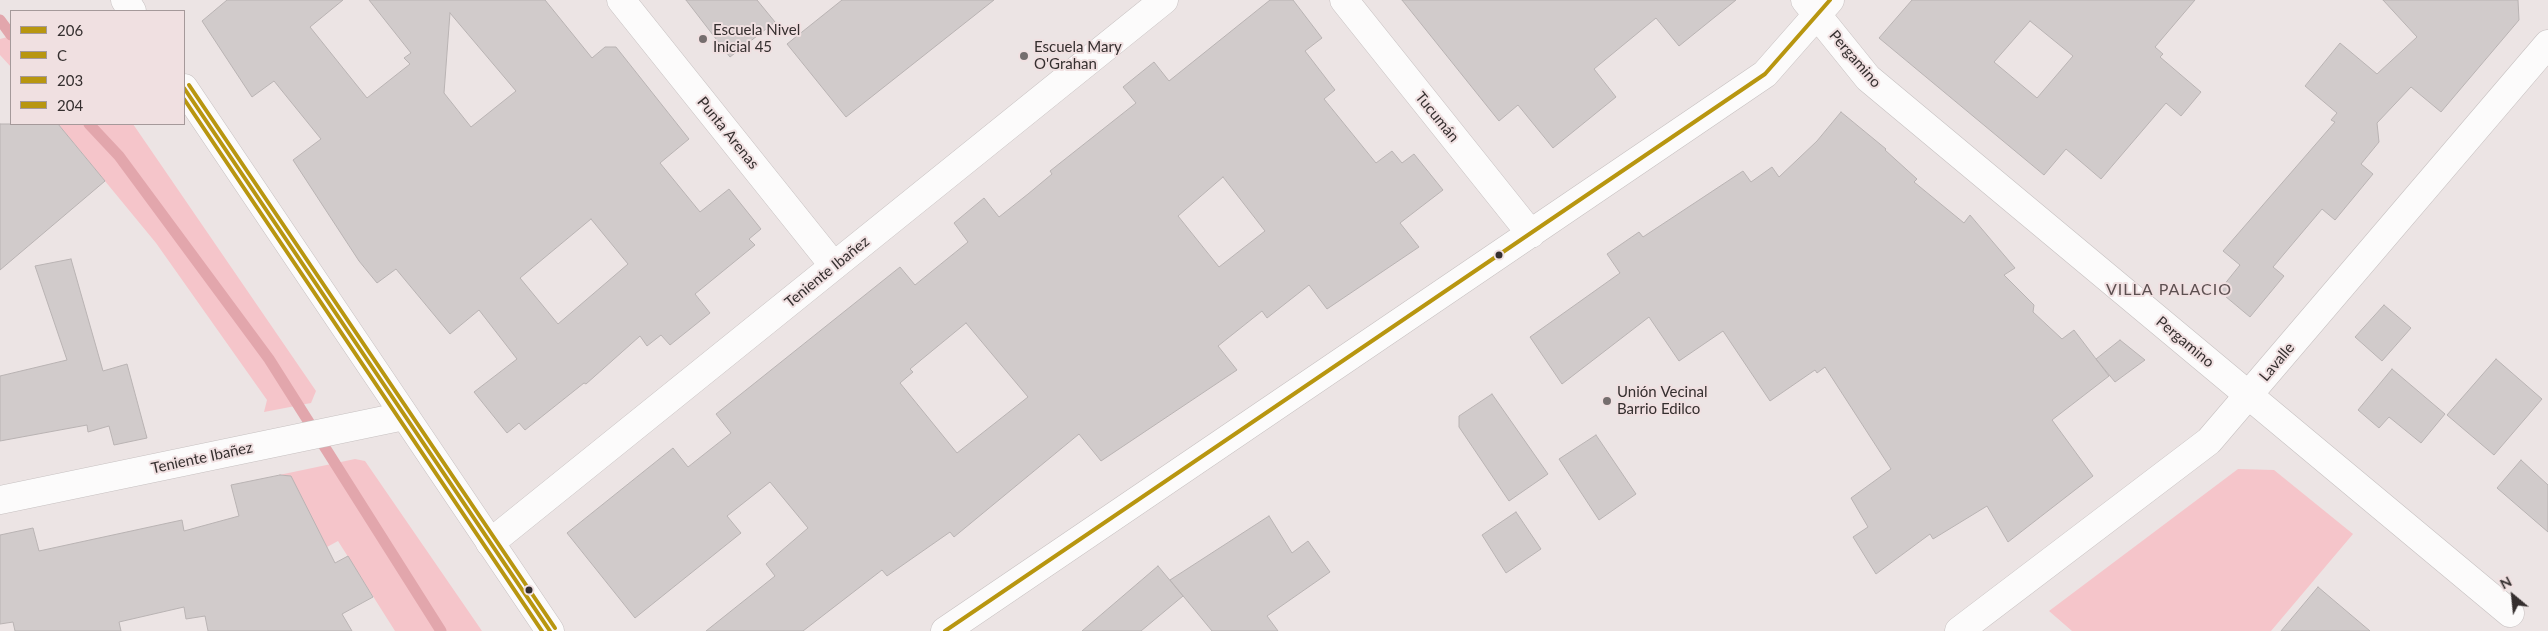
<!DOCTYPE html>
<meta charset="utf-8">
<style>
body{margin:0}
#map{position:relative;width:2548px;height:631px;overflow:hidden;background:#ece4e4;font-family:Lato,sans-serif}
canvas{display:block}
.legend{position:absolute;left:10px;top:10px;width:175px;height:115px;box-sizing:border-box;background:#f0e0e1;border:1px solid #a5999a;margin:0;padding:6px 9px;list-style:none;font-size:15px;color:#352f2f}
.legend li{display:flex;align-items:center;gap:10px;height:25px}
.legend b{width:25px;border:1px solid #a5999a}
.north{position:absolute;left:2488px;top:571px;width:50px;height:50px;-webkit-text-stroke:4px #f0e0e1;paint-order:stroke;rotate:332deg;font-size:14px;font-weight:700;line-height:20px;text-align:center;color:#352f2f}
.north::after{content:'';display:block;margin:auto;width:18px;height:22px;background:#352f2f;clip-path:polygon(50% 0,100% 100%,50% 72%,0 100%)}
</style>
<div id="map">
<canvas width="2548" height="631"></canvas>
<ul class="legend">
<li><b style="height:6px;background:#b89610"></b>206</li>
<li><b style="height:6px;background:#b89610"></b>C</li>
<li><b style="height:6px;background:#b89610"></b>203</li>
<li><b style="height:6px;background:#b89610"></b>204</li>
</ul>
<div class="north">N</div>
</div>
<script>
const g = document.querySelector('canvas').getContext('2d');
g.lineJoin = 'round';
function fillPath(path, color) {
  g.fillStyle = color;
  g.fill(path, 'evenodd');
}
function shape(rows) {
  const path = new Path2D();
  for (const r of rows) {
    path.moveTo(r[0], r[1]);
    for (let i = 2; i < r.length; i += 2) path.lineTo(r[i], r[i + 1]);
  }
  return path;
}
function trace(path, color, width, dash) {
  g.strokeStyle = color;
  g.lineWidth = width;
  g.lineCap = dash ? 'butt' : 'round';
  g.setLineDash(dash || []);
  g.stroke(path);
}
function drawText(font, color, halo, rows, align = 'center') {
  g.font = font + ' Lato,sans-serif';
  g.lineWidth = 4;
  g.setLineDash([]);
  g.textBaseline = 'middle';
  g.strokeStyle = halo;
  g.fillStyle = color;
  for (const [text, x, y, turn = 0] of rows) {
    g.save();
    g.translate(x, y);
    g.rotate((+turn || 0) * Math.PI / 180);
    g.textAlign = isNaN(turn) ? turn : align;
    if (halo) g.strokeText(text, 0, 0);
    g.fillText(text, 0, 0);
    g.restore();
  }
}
const green = shape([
 [11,36,11,67,0,55,0,39],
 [58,124,133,124,316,391,311,403,264,412,267,400,156,243],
 [355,459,365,461,482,631,395,631,338,541,327,547,292,480,285,475,279,475],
 [2238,469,2274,470,2353,534,2271,631,2072,631,2049,611]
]);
const stream = shape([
 [0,20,11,35],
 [89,124,119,156,269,359,441,631]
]);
const building = shape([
 [227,0,343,0,310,27,367,98,410,64,404,58,411,53,369,0,545,0,592,58,605,47,616,47,689,139,660,163,700,212,729,189,761,229,749,239,755,245,695,294,710,313,670,345,661,335,647,346,640,336,586,384,584,383,525,430,519,423,507,433,474,392,517,359,479,310,450,334,396,269,377,283,359,261,293,160,321,139,274,81,252,97,202,21,227,0],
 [450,13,516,91,471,127,444,93,450,13],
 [591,219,628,264,558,324,520,278,591,219],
 [686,0,757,0,775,22,730,57,686,0],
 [842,0,994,0,846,117,787,44,842,0],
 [1270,0,1293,0,1322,38,1305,51,1335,90,1324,99,1376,163,1392,151,1402,163,1414,154,1443,190,1400,223,1419,247,1327,309,1309,285,1267,318,1262,311,1218,346,1237,370,1101,461,1079,434,954,537,950,532,887,576,882,570,803,631,706,631,775,576,766,564,808,528,770,482,727,516,741,533,635,618,567,533,673,448,688,467,731,433,716,414,900,267,915,285,968,242,954,223,984,198,999,217,1028,194,1052,174,1050,171,1136,103,1123,87,1154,62,1169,81,1270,0],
 [1223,177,1265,231,1219,267,1178,216,1223,177],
 [966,323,1028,397,957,453,900,383,913,372,910,369,966,323],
 [1402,0,1736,0,1679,46,1656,18,1594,69,1616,97,1553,148,1518,105,1499,121,1402,0],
 [1912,0,2195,0,2155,47,2163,54,2160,57,2201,92,2181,116,2166,103,2101,179,2066,149,2044,175,1879,38,1912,0],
 [2030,21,2073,56,2037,98,1994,62,2030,21],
 [2383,0,2518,0,2519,20,2441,112,2411,87,2377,123,2379,142,2361,164,2373,174,2335,220,2322,209,2273,267,2284,276,2250,317,2219,291,2240,265,2223,251,2335,122,2331,120,2337,113,2305,86,2340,43,2377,74,2417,37,2383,0],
 [1841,112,1886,149,1885,150,1917,179,1914,182,1964,223,1970,215,2015,268,2004,275,2034,305,2033,312,2062,339,2074,330,2109,376,2052,420,2093,476,2008,542,1987,506,1933,539,1930,534,1876,574,1853,537,1868,527,1851,498,1891,469,1825,367,1817,373,1815,370,1770,401,1723,331,1679,361,1649,317,1562,384,1530,337,1620,273,1607,254,1639,232,1643,237,1743,171,1751,182,1772,167,1779,177,1817,141,1841,112],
 [0,124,58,124,105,181,0,270,0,124],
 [71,259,103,371,127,364,147,438,114,445,109,426,88,432,87,425,0,441,0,376,67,360,35,266,71,259],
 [2384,305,2411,328,2382,361,2355,337,2384,305],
 [2120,340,2145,360,2115,382,2096,359,2120,340],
 [2496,359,2542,399,2494,455,2447,415,2496,359],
 [2392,369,2445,414,2421,443,2389,417,2379,428,2358,410,2392,369],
 [1492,394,1548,474,1509,501,1459,427,1459,416,1492,394],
 [1596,435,1636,494,1599,520,1559,459,1596,435],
 [2521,460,2548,485,2548,532,2497,488,2521,460],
 [280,475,291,476,335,563,348,556,373,597,342,614,352,631,208,631,205,616,186,619,184,607,119,622,121,631,15,631,13,622,0,624,0,535,33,528,39,551,182,520,184,531,239,516,231,485,280,475],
 [1516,512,1541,549,1506,573,1482,535,1516,512],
 [1269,516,1292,553,1308,541,1330,572,1267,616,1278,631,1212,631,1170,580,1269,516],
 [1158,566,1183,596,1141,631,1082,631,1158,566],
 [2318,587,2370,631,2281,631,2318,587]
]);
const street = shape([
 [621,0,834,266],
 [1344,0,1531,234],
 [1805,0,1868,78,2510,613],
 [0,500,404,416],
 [490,543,1164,0],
 [945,631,1765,74,1830,0],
 [1959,631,2209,441,2548,44]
]);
const secondary = shape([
 [125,0,132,11],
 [184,88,550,631]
]);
const bus1 = shape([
 [945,631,1765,74,1830,0]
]);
const bus2 = shape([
 [184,88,550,631]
]);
const bus3 = shape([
 [184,99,542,631]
]);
const bus4 = shape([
 [189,85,555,628]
]);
const markers = [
 [703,39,5,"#756e6e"],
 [1024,56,5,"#756e6e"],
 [1499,255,4.5,"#352f2f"],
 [1607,401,5,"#756e6e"],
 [529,590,4.5,"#352f2f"]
];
const poiNames = [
 ["Escuela Nivel",713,30],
 ["Inicial 45",713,47],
 ["Escuela Mary",1034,47],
 ["O'Grahan",1034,64],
 ["Unión Vecinal",1617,392],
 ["Barrio Edilco",1617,409]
];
const streetNames = [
 ["Pergamino",1855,59,49],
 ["Tucumán",1437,117,51],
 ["Punta Arenas",728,133,51],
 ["Teniente Ibañez",827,272,-39],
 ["Pergamino",2185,342,40],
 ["Lavalle",2277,362,-50],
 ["Teniente Ibañez",202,458,-12]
];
const neighbourhoodNames = [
 ["VILLA PALACIO",2169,290]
];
fillPath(green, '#f5c5ca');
trace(stream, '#e2a6ac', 11);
fillPath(building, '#d1cbcb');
trace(building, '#b9b3b3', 1);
trace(street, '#c6c0c0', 29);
trace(secondary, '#c6c0c0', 29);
trace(street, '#fcfbfb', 28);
trace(secondary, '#fcfbfb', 28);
trace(bus1, '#b89610', 4);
trace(bus2, '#b89610', 4);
trace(bus3, '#b89610', 4);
trace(bus4, '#b89610', 4);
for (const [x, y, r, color] of markers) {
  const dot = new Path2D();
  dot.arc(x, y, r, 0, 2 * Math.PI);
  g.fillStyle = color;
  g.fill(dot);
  trace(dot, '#f0e0e1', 2);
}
drawText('15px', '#352f2f', '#f0e0e1', poiNames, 'left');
drawText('15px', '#352f2f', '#f0e0e1', streetNames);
g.letterSpacing = '1px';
drawText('16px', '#5d5051', '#f0e0e1', neighbourhoodNames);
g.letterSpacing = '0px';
</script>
